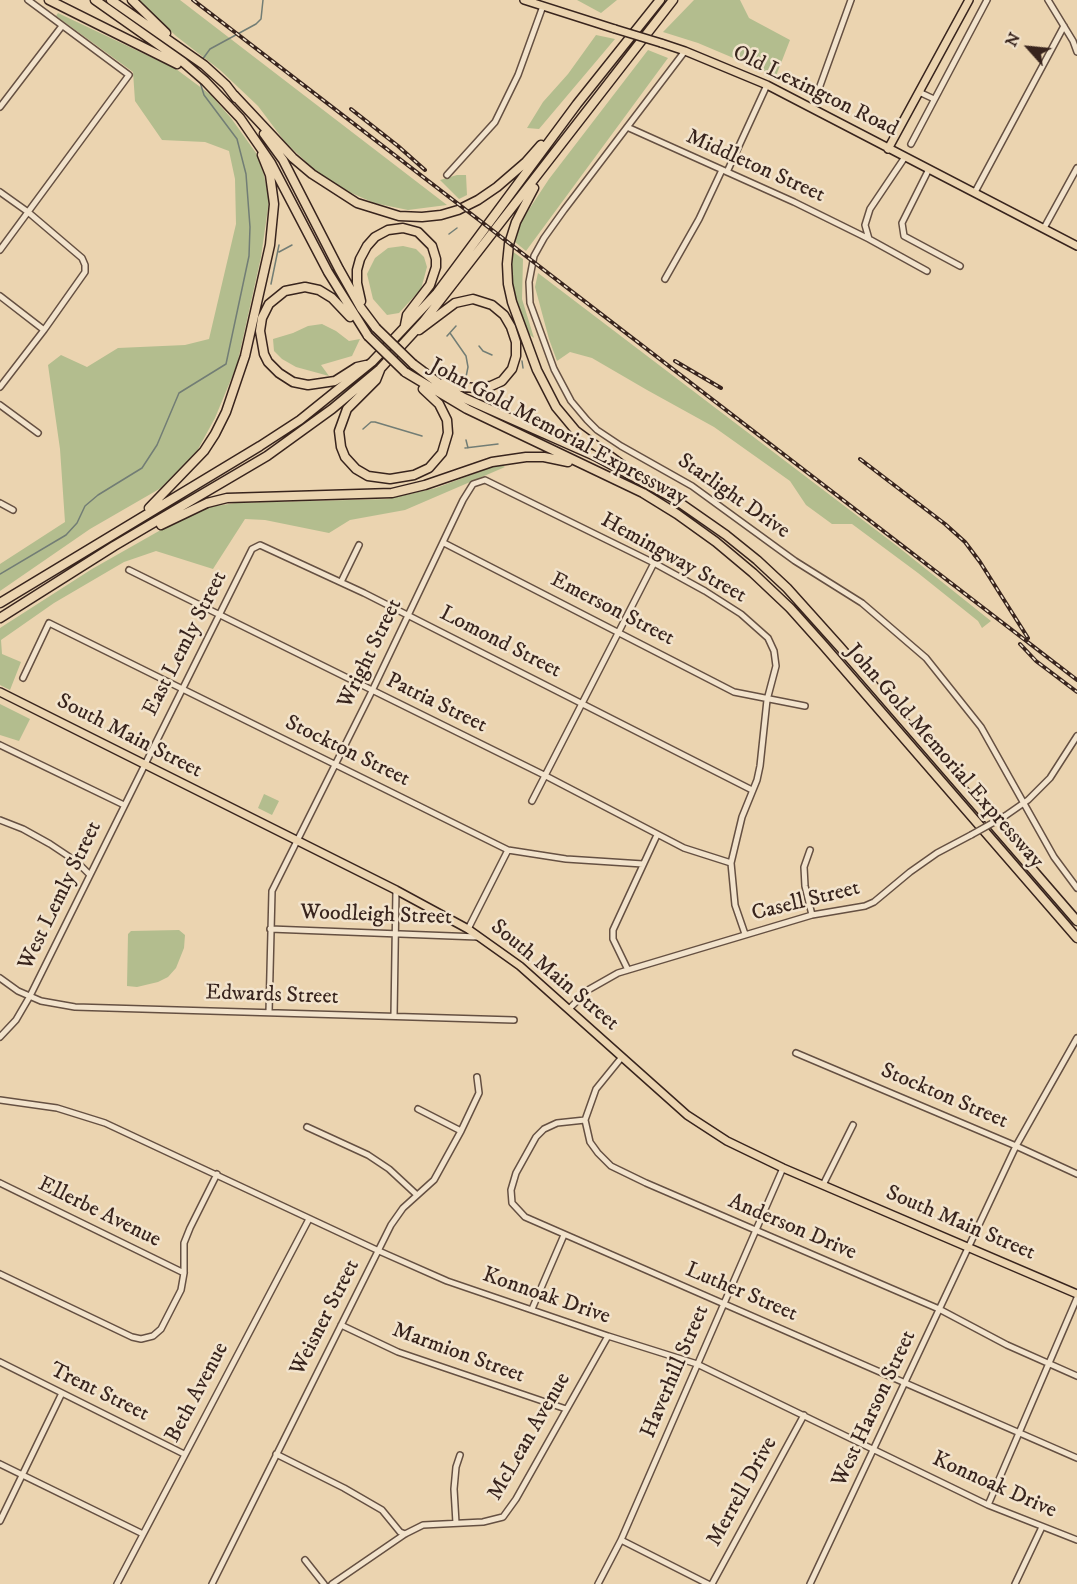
<!DOCTYPE html>
<style>
body{margin:0}
#map{position:relative;width:1077px;height:1584px;overflow:hidden;background:#ebd4b0;font-family:"IM FELL DW Pica",serif}
canvas{display:block}
.north{position:absolute;left:999px;top:18px;width:60px;height:60px;-webkit-text-stroke:4px #f2e3cc;paint-order:stroke;rotate:297deg;font-size:16px;font-weight:700;line-height:24px;text-align:center;color:#38241d}
.north::after{content:'';display:block;margin:auto;width:21px;height:27px;background:#38241d;clip-path:polygon(50% 0,100% 100%,50% 72%,0 100%)}
</style>
<div id="map">
<canvas width="1077" height="1584"></canvas>
<div class="north">N</div>
</div>
<script>
const g = document.querySelector('canvas').getContext('2d');
g.lineJoin = 'round';
function fillPath(path, color) {
  g.fillStyle = color;
  g.fill(path, 'evenodd');
}
function shape(rows) {
  const path = new Path2D();
  for (const r of rows) {
    path.moveTo(r[0], r[1]);
    for (let i = 2; i < r.length; i += 2) path.lineTo(r[i], r[i + 1]);
  }
  return path;
}
function trace(path, color, width, dash) {
  g.strokeStyle = color;
  g.lineWidth = width;
  g.lineCap = dash ? 'butt' : 'round';
  g.setLineDash(dash || []);
  g.stroke(path);
}
function drawText(font, color, halo, rows, align = 'center') {
  g.font = font + ' "IM FELL DW Pica",serif';
  g.lineWidth = 5;
  g.setLineDash([]);
  g.textBaseline = 'middle';
  g.strokeStyle = halo;
  g.fillStyle = color;
  for (const [text, x, y, turn = 0] of rows) {
    g.save();
    g.translate(x, y);
    g.rotate((+turn || 0) * Math.PI / 180);
    g.textAlign = isNaN(turn) ? turn : align;
    if (halo) g.strokeText(text, 0, 0);
    g.fillText(text, 0, 0);
    g.restore();
  }
}
const green = shape([
 [138,0,180,0,447,205,408,210,374,203,347,191,320,175,285,142,258,106,220,70,176,36],
 [577,0,617,0,601,13],
 [694,0,740,0,749,18,790,40,776,76,698,43,663,32],
 [58,13,176,69,211,95,231,118,256,153,264,175,269,201,261,257,237,365,215,418,197,451,161,488,90,529,0,591,0,564,65,522,60,449,48,365,61,355,87,367,118,348,185,345,209,339,236,224,235,179,229,151,205,142,162,140,135,101,133,72,56,16],
 [596,35,615,39,539,129,527,128,543,102,568,74],
 [648,50,668,58,526,251,515,242,522,220,549,179],
 [457,175,466,175,467,195,459,199,440,180],
 [403,246,416,249,424,257,427,267,421,289,399,313,387,315,373,299,367,274,375,258,388,248],
 [512,251,523,259,522,299,534,338,526,332,514,296,511,267],
 [538,273,897,546,991,621,982,628,978,621,918,573,852,524,832,524,806,505,790,481,714,427,647,390,592,358,570,352,557,361,549,339,535,287],
 [322,324,336,331,349,341,360,339,352,356,321,365,329,376,296,367,282,359,274,351,273,339,293,333,308,326],
 [500,464,505,467,405,510,350,520,329,533,265,520,245,519,213,569,156,551,124,562,54,603,1,640,2,654,21,662,10,690,0,685,0,628,92,569,166,527,204,508,235,503,387,499,436,488],
 [0,704,30,719,19,741,0,735],
 [264,794,279,801,272,815,258,808],
 [179,930,185,935,184,948,176,968,168,977,158,982,137,987,127,986,128,934,131,931]
]);
const stream = shape([
 [202,60,210,49,256,24,261,19,263,0],
 [449,234,457,228],
 [279,252,292,245],
 [271,284,279,245],
 [450,333,466,356,468,367,466,377],
 [447,336,456,326],
 [479,346,483,351,492,355],
 [522,361,523,368],
 [363,429,371,422,375,422,422,436],
 [466,440,468,448],
 [465,448,498,444],
 [0,574,66,535,77,523,85,506,98,495,142,468,157,445,179,393,226,364,249,256,250,227,246,174,237,139,204,95,200,82]
]);
const minor = shape([
 [1048,0,1073,41,1077,52],
 [685,51,564,210,544,238,534,256,529,282,530,303,554,369,571,401,587,420,597,430,621,446,692,486,795,561,862,603,926,658,981,727,1054,857,1077,888],
 [919,92,934,99],
 [0,107,62,26],
 [812,108,851,0],
 [627,127,794,202,869,239],
 [911,144,987,0],
 [905,157,870,209,865,225,869,239,927,271],
 [929,169,902,223,904,236,960,266],
 [727,172,767,85],
 [447,175,495,122,518,75,543,6],
 [0,192,28,212,82,258,85,265,85,272,44,330,0,387],
 [975,192,1064,26],
 [1044,228,1077,168],
 [0,250,129,75,28,0],
 [665,279,699,219,722,170],
 [0,296,44,330],
 [0,405,38,433],
 [0,503,13,510],
 [444,543,734,692,805,706],
 [129,570,544,775,684,848,731,863],
 [341,582,359,545],
 [23,678,49,623,508,850,566,859,643,864],
 [0,745,124,805],
 [532,801,654,563],
 [1005,816,1028,800,1050,778,1077,736],
 [0,820,23,829,50,844,77,862,89,874],
 [810,850,804,867,805,886,812,915],
 [270,929,478,937],
 [468,929,508,850],
 [628,970,613,939,613,930,657,835],
 [0,978,18,991,41,1001,75,1007,514,1020],
 [570,1008,588,990,618,973,812,915,865,906,874,902,910,872,937,853,971,835],
 [269,1012,272,891,372,691,463,500,473,484,485,480,654,563,705,591,741,614,768,638,774,651,776,666,767,700,760,766,757,780,742,817,731,863,735,905,745,934],
 [394,1016,396,890],
 [0,1037,16,1020,30,996,252,549,260,545,364,593,752,790],
 [796,1053,1016,1146,1077,1174],
 [622,1057,596,1089,585,1120,590,1142,598,1153,611,1166,646,1183,939,1309,1007,1345,1077,1376],
 [0,1100,57,1108,105,1123,379,1251,447,1281,608,1336,697,1364,988,1505,1077,1540],
 [418,1109,461,1131],
 [585,1120,557,1123,544,1129,536,1137,516,1173,511,1190,512,1203,525,1217,1077,1458],
 [307,1127,368,1155,389,1169,417,1195],
 [0,1183,184,1273],
 [823,1185,853,1125],
 [0,1274,132,1337,141,1339,153,1336,161,1329,181,1290,184,1273,184,1243,190,1228,217,1174],
 [532,1309,564,1235],
 [341,1325,398,1352,566,1409],
 [0,1362,184,1454],
 [276,1454,344,1488,382,1510,400,1532,405,1534],
 [0,1464,143,1534],
 [988,1505,1077,1298],
 [0,1521,62,1393],
 [456,1523,454,1489,456,1467,460,1455],
 [621,1540,708,1584],
 [305,1560,324,1584],
 [117,1584,309,1219],
 [212,1584,391,1225,403,1208,434,1180,461,1131,479,1093,477,1077],
 [332,1584,405,1534,423,1525,483,1522,503,1517,516,1499,608,1336],
 [598,1584,621,1540,783,1168],
 [712,1584,804,1415],
 [810,1584,1016,1146,1077,1038],
 [1015,1584,1042,1527]
]);
const major = shape([
 [524,0,615,29],
 [661,43,685,51,767,85,1077,246],
 [888,149,969,0],
 [0,692,396,890,468,929,520,966,687,1115,727,1141,783,1168,1077,1294]
]);
const highway = shape([
 [49,0,177,64],
 [95,0,183,62,205,81,240,118,271,163,328,272,368,336],
 [111,0,204,65,226,85,236,98],
 [132,0,166,33],
 [234,95,293,158,312,174,357,203,399,216,422,217,441,215,458,210,478,200,497,187,526,162,541,145],
 [264,134,283,160,339,269,361,308,376,328],
 [534,188,516,222,509,244,507,264,508,284,512,302,537,370,556,407,576,431,622,465],
 [361,301,357,283,357,270,360,259,367,246,375,237,388,230,403,228,418,232,432,246,436,259,436,267,430,285,407,315,405,325],
 [350,317,332,298,319,290,305,287,285,291,269,304,262,318,260,331,264,354,268,362,279,373,293,382,308,385,335,381,357,367,366,365],
 [419,330,455,303,473,299,492,305,504,315,511,327,516,342,516,356,512,369,502,381,491,386,478,388,461,387,445,381],
 [413,364,441,385,464,398,595,456,673,498,726,535,757,560,787,588,840,647,1077,921],
 [380,370,376,380,347,409,339,431,341,447,345,457,356,469,368,476,390,479,414,475,429,468,442,453,448,433,447,420,439,404,423,389],
 [405,372,467,409,643,493,677,514,716,542,753,573,790,608,824,646,1077,938],
 [149,508,204,451,215,434,226,412,245,356,270,245,274,204,270,175,262,155],
 [161,525,207,503,227,498,392,493,425,485,492,462,526,457,544,457,568,462],
 [0,603,260,446,300,420,372,362,437,293,577,104,660,0],
 [0,618,114,546,267,456,332,409,380,369,424,321,673,0]
]);
const rail = shape([
 [193,0,1077,680],
 [351,109,398,146,425,170],
 [675,361,721,388],
 [860,459,945,524,965,542,980,562,1028,638],
 [1020,644,1036,661,1077,692]
]);
const minorBridge = shape([
 [971,835,1005,816]
]);
const majorBridge = shape([
 [615,29,661,43]
]);
const highwayBridge = shape([
 [376,328,413,364],
 [368,336,405,372]
]);
const streetNames = [
 ["Old Lexington Road",815,92,26],
 ["Middleton Street",755,167,24],
 ["John Gold Memorial Expressway",558,433,28],
 ["Starlight Drive",733,497,35],
 ["Hemingway Street",673,559,29],
 ["Emerson Street",612,610,27],
 ["Lomond Street",500,643,27],
 ["East Lemly Street",186,644,-63],
 ["Wright Street",371,654,-64],
 ["Patria Street",436,704,26],
 ["South Main Street",129,737,27],
 ["Stockton Street",347,752,26],
 ["John Gold Memorial Expressway",944,757,49],
 ["West Lemly Street",61,896,-64],
 ["Casell Street",806,902,-14],
 ["Woodleigh Street",376,916,2],
 ["South Main Street",554,976,40],
 ["Edwards Street",272,996,2],
 ["Stockton Street",944,1097,23],
 ["Ellerbe Avenue",99,1213,26],
 ["South Main Street",960,1224,23],
 ["Anderson Drive",792,1228,23],
 ["Luther Street",741,1293,23],
 ["Konnoak Drive",546,1297,19],
 ["Weisner Street",326,1318,-63],
 ["Marmion Street",458,1354,20],
 ["Haverhill Street",676,1372,-67],
 ["Trent Street",99,1393,26],
 ["Beth Avenue",198,1393,-62],
 ["West Harson Street",875,1409,-65],
 ["McLean Avenue",530,1437,-60],
 ["Konnoak Drive",994,1486,24],
 ["Merrell Drive",743,1492,-61]
];
fillPath(green, '#b3bd8e');
trace(stream, '#727d75', 1.5);
trace(minor, '#655042', 8);
trace(major, '#38241d', 10);
trace(highway, '#38241d', 11);
trace(minor, '#f2e3cc', 5);
trace(major, '#ebd4b0', 7);
trace(highway, '#ebd4b0', 8);
trace(rail, '#38241d', 4);
trace(rail, '#f2e3cc', 1.5, [4.5]);
trace(minorBridge, '#655042', 8, []);
trace(majorBridge, '#38241d', 10, []);
trace(highwayBridge, '#38241d', 11, []);
trace(minorBridge, '#f2e3cc', 5);
trace(majorBridge, '#ebd4b0', 7);
trace(highwayBridge, '#ebd4b0', 8);
drawText('22px', '#38241d', '#f2e3cc', streetNames);
</script>
